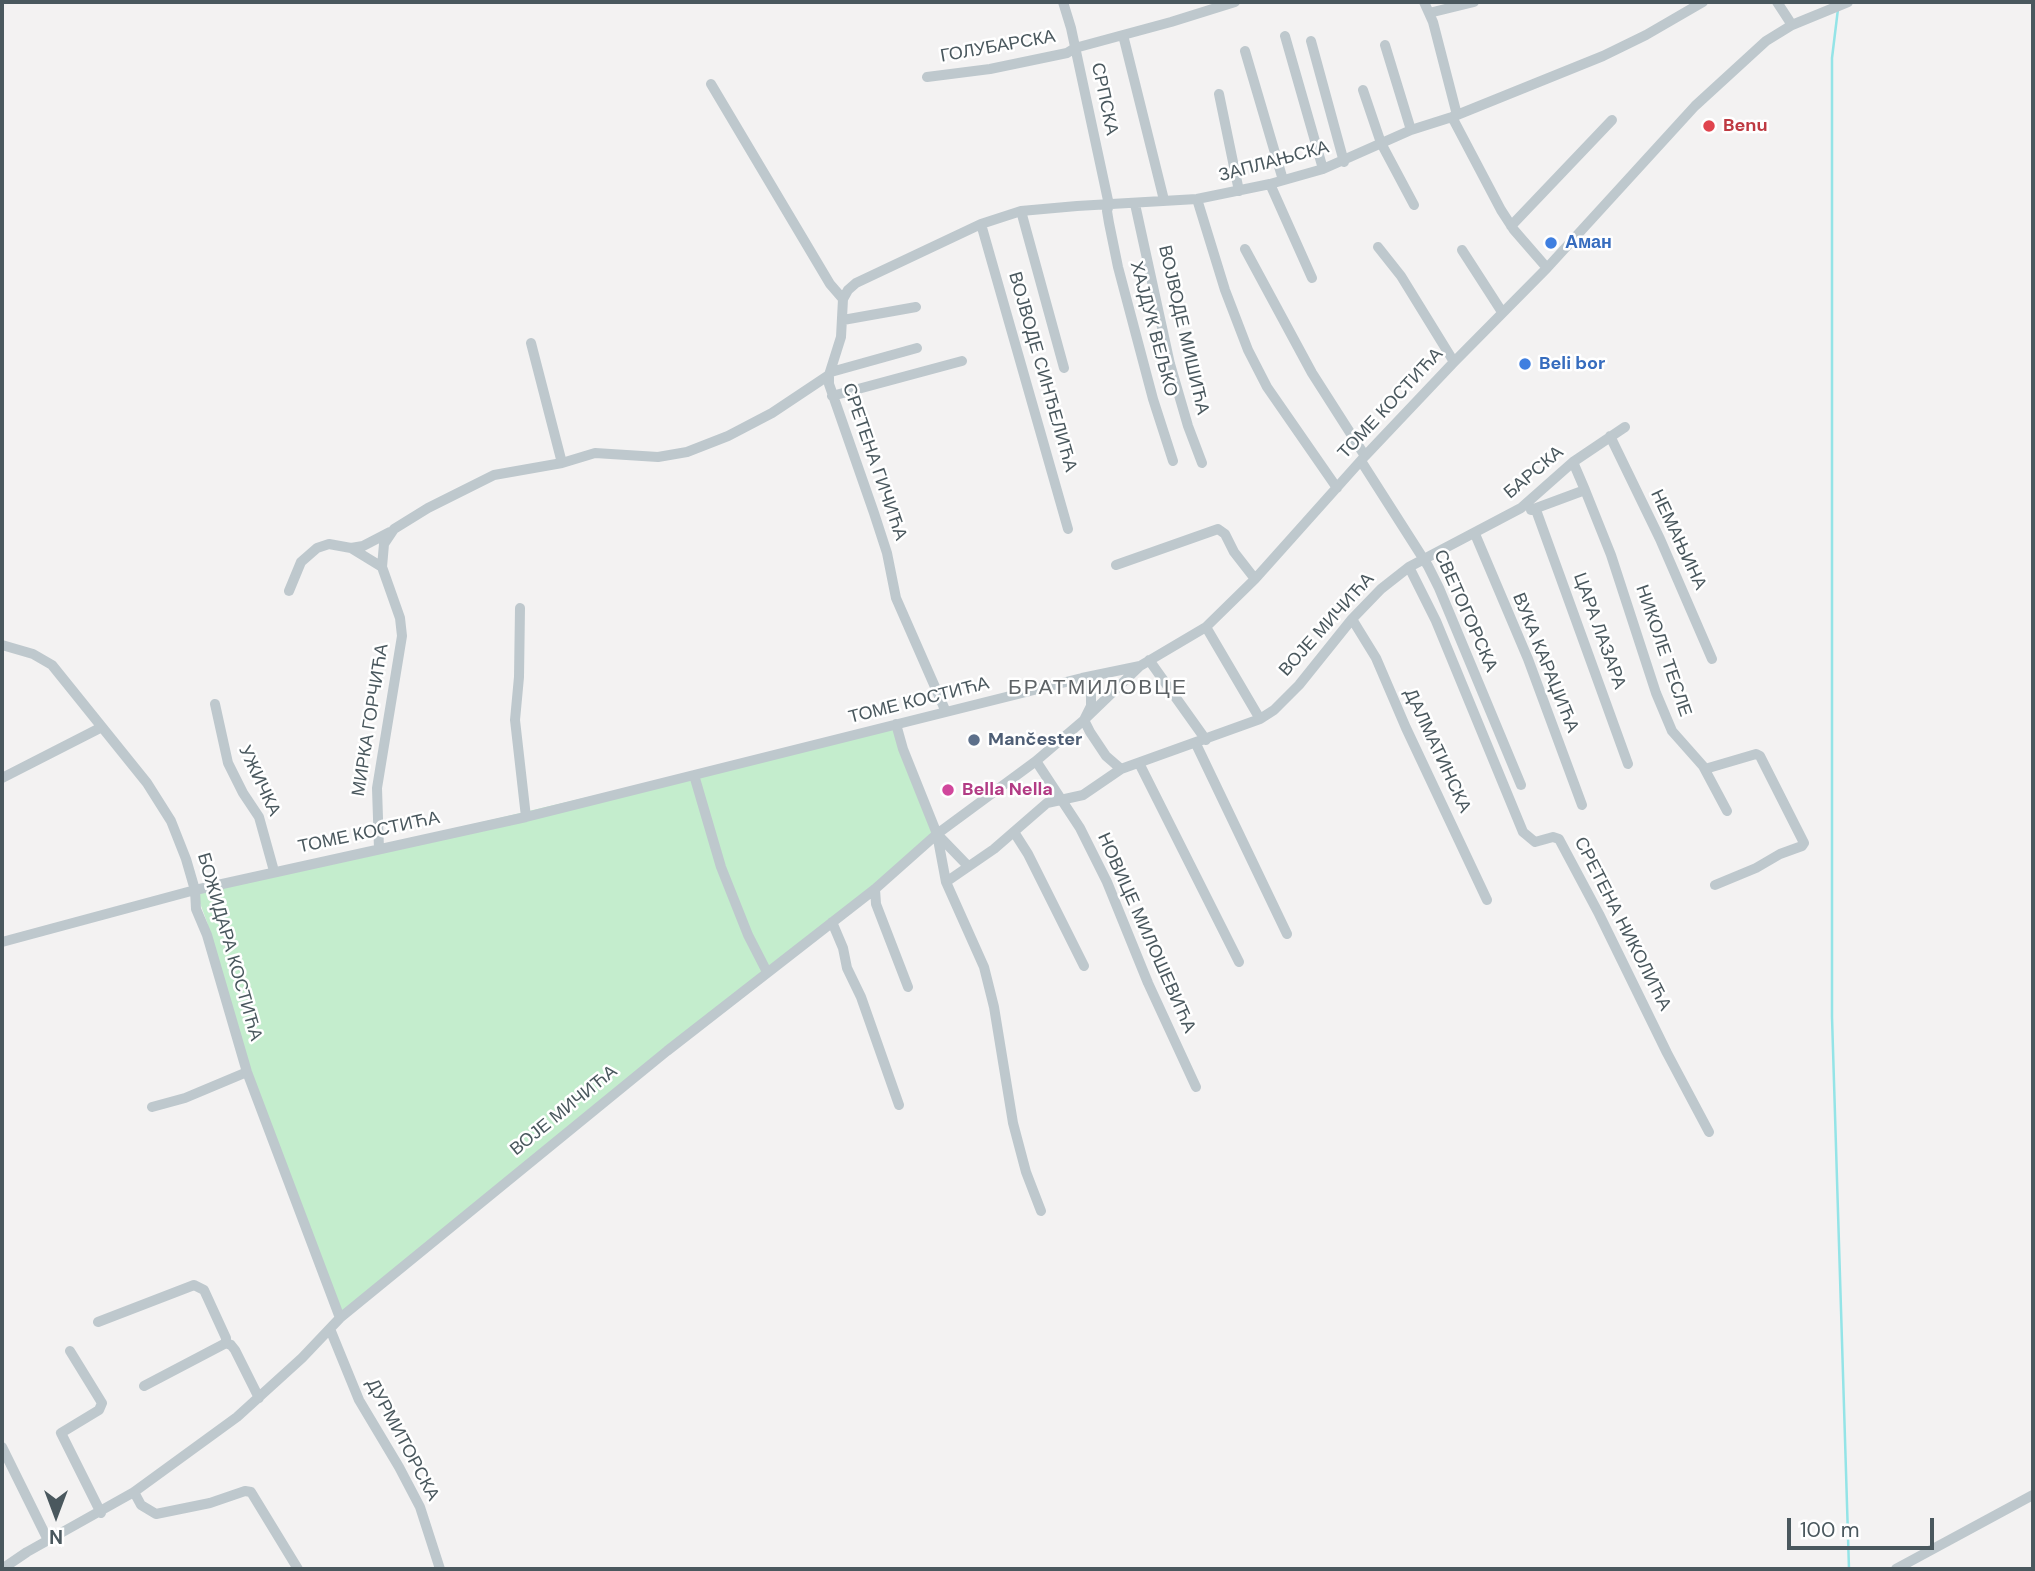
<!DOCTYPE html>
<meta charset="utf-8">
<style>
body{margin:0}
#map{position:relative;width:2035px;height:1571px;overflow:hidden;background:#f3f2f2;font-family:"DM Sans",sans-serif}
canvas{display:block}
.frame{position:absolute;inset:0;border:4px solid #4a585e;pointer-events:none}
.north{position:absolute;left:21px;top:1480px;width:70px;height:70px;-webkit-text-stroke:5px #fff;paint-order:stroke;rotate:180deg;font-size:19px;font-weight:700;line-height:28px;text-align:center;color:#4a585e}
.north::after{content:'';display:block;margin:auto;width:24px;height:32px;background:#4a585e;clip-path:polygon(50% 0,100% 100%,50% 72%,0 100%)}
.scale{position:absolute;left:1787px;top:1518px;width:147px;height:32px;box-sizing:border-box;border:4px solid #4a585e;border-top:0;padding-left:9px;font-size:21px;line-height:24px;white-space:nowrap;color:#4a585e;-webkit-text-stroke:5px #fff;paint-order:stroke}
</style>
<div id="map">
<canvas width="2035" height="1571"></canvas>
<div class="frame"></div>
<div class="north">N</div>
<div class="scale">100 m</div>
</div>
<script>
const g = document.querySelector('canvas').getContext('2d');
g.lineJoin = 'round';
function fillPath(path, color) {
  g.fillStyle = color;
  g.fill(path, 'evenodd');
}
function shape(rows) {
  const path = new Path2D();
  for (const r of rows) {
    path.moveTo(r[0], r[1]);
    for (let i = 2; i < r.length; i += 2) path.lineTo(r[i], r[i + 1]);
  }
  return path;
}
function trace(path, color, width, dash) {
  g.strokeStyle = color;
  g.lineWidth = width;
  g.lineCap = dash ? 'butt' : 'round';
  g.setLineDash(dash || []);
  g.stroke(path);
}
function drawText(font, color, halo, rows, align = 'center') {
  g.font = font + ' "DM Sans",sans-serif';
  g.lineWidth = 5;
  g.setLineDash([]);
  g.textBaseline = 'middle';
  g.strokeStyle = halo;
  g.fillStyle = color;
  for (const [text, x, y, turn = 0] of rows) {
    g.save();
    g.translate(x, y);
    g.rotate((+turn || 0) * Math.PI / 180);
    g.textAlign = isNaN(turn) ? turn : align;
    if (halo) g.strokeText(text, 0, 0);
    g.fillText(text, 0, 0);
    g.restore();
  }
}
const green = shape([
 [896,724,937,834,340,1318,247,1072,207,922,195,890]
]);
const stream = shape([
 [1838,9,1832,58,1832,1017,1849,1569]
]);
const minor = shape([
 [1063,2,1071,28,1109,205,1107,211,1109,223,1118,267,1153,399,1173,461],
 [1424,2,1433,22,1457,115],
 [1777,2,1792,25],
 [1429,13,1474,2],
 [1123,35,1164,200],
 [1285,36,1323,169],
 [1311,41,1344,162],
 [1385,45,1411,130],
 [1245,51,1283,180],
 [927,77,990,69,1067,53,1075,48,1171,22,1235,2],
 [711,84,830,284,843,299,841,337,829,375,829,384,874,513,887,553,896,598,946,712],
 [1363,90,1381,143,1414,205],
 [1219,94,1239,191],
 [1452,117,1501,210,1514,230,1547,268],
 [1270,184,1312,278],
 [1197,199,1225,290,1248,350,1267,387,1337,488],
 [1135,204,1170,364,1188,426,1202,463],
 [1021,211,1064,368],
 [981,224,1068,529],
 [1511,226,1612,120],
 [1378,247,1401,276,1454,362],
 [1245,249,1312,373,1365,456],
 [1462,250,1502,312],
 [843,299,848,290,856,283,981,224,1021,211,1077,206,1197,199,1270,184,1323,169,1411,130,1452,117,1603,56,1646,35,1703,2],
 [843,320,916,307],
 [531,343,562,463],
 [831,372,917,348],
 [832,396,962,361],
 [1610,436,1660,539,1712,659],
 [1361,461,1428,566,1439,588,1521,785],
 [1585,490,1611,555,1656,693,1672,731,1703,766,1727,811],
 [1531,510,1585,490,1573,462],
 [1536,510,1628,764],
 [1475,534,1528,659,1582,805],
 [351,548,363,546,390,532],
 [1116,565,1218,529,1225,534,1234,552,1255,579],
 [1409,567,1436,621,1523,832,1535,842,1553,837,1559,839,1599,914,1667,1053,1709,1132],
 [289,591,301,562,317,548,329,544,351,548,382,567],
 [520,608,519,677,515,720,526,817],
 [1352,619,1376,658,1406,728,1487,900],
 [2,645,33,654,52,665,147,783,171,821,186,859,195,890,196,909,207,935,247,1072,340,1318],
 [1149,660,1206,740],
 [1082,678,1091,695,1091,706,1084,720,1090,732,1106,756,1121,769],
 [215,704,228,763,243,793,259,817,274,871],
 [1260,719,1274,710,1299,685,1352,619,1381,589,1409,567,1521,508,1573,462,1625,427],
 [896,724,903,749,937,834,946,882,984,967,994,1007,1013,1123,1026,1172,1041,1211],
 [1196,744,1287,934],
 [1036,761,1080,828,1107,882,1148,983,1196,1087],
 [1139,763,1239,962],
 [1705,769,1756,754,1760,756,1804,843,1802,846,1780,854,1756,868,1715,885],
 [694,775,721,867,748,935,767,972],
 [2,778,102,727],
 [1014,832,1028,854,1084,966],
 [937,834,968,866],
 [379,849,377,788,402,636,400,618,382,567,384,544,394,529,428,508,494,475,562,463,595,453,658,457,687,452,728,436,772,413,829,375],
 [946,882,994,849,1047,803,1083,795,1121,769,1260,719,1206,627],
 [875,889,876,904,908,987],
 [832,922,843,948,847,968,861,997,899,1105],
 [2,942,195,890,526,817,1082,678,1140,666,1206,627,1255,579,1365,456,1454,362,1547,268,1695,106,1766,41,1792,25,1848,2],
 [152,1107,185,1098,247,1072],
 [98,1322,194,1285,204,1290,226,1338,226,1343],
 [330,1329,359,1400,399,1467,420,1507,440,1569],
 [70,1351,102,1403,99,1410,61,1433,101,1513],
 [144,1386,226,1343,231,1345,235,1350,259,1398],
 [2,1447,48,1540],
 [134,1492,141,1505,156,1514,210,1503,245,1491,251,1492,298,1569],
 [2,1569,27,1552,134,1492,237,1417,302,1358,340,1318,667,1051,875,889,937,834,1036,761,1084,720,1140,666],
 [1896,1569,2033,1495]
]);
const markers = [
 [1709,126,7,"#e0444e"],
 [1551,243,7,"#3f7fe0"],
 [1525,364,7,"#3f7fe0"],
 [974,740,7,"#5c6f8a"],
 [948,790,7,"#d1479c"]
];
const streetNames = [
 ["ГОЛУБАРСКА",998,47,-10],
 ["СРПСКА",1104,99,78],
 ["ЗАПЛАЊСКА",1274,162,-15],
 ["ХАЈДУК ВЕЉКО",1153,329,75],
 ["ВОЈВОДЕ МИШИЋА",1183,330,77],
 ["ВОЈВОДЕ СИНЂЕЛИЋА",1042,372,74],
 ["ТОМЕ КОСТИЋА",1391,404,-47],
 ["СРЕТЕНА ГИЧИЋА",874,462,71],
 ["БАРСКА",1534,473,-40],
 ["НЕМАЊИНА",1678,540,65],
 ["СВЕТОГОРСКА",1465,611,66],
 ["ВОЈЕ МИЧИЋА",1327,625,-48],
 ["ЦАРА ЛАЗАРА",1599,631,70],
 ["НИКОЛЕ ТЕСЛЕ",1663,651,71],
 ["ВУКА КАРАЏИЋА",1545,663,68],
 ["ТОМЕ КОСТИЋА",919,701,-14],
 ["МИРКА ГОРЧИЋА",371,720,-81],
 ["ДАЛМАТИНСКА",1437,751,65],
 ["УЖИЧКА",259,781,65],
 ["ТОМЕ КОСТИЋА",369,833,-12],
 ["СРЕТЕНА НИКОЛИЋА",1622,924,63],
 ["НОВИЦЕ МИЛОШЕВИЋА",1146,933,66],
 ["БОЖИДАРА КОСТИЋА",229,947,74],
 ["ВОЈЕ МИЧИЋА",564,1111,-39],
 ["ДУРМИТОРСКА",402,1440,62]
];
const healthNames = [
 ["Benu",1723,126]
];
const shopNames = [
 ["Аман",1565,243],
 ["Beli bor",1539,364]
];
const serviceNames = [
 ["Mančester",988,740]
];
const hotelNames = [
 ["Bella Nella",962,790]
];
const quarterNames = [
 ["БРАТМИЛОВЦЕ",1098,688]
];
fillPath(green, '#c4edcd');
trace(stream, '#94e4e7', 2.5);
trace(minor, '#bec8cd', 10);
for (const [x, y, r, color] of markers) {
  const dot = new Path2D();
  dot.arc(x, y, r, 0, 2 * Math.PI);
  g.fillStyle = color;
  g.fill(dot);
  trace(dot, '#fff', 2.5);
}
drawText('18px', '#4a585e', '#fff', streetNames);
drawText('bold 18px', '#be3a42', '#fff', healthNames, 'left');
drawText('bold 18px', '#366cbe', '#fff', shopNames, 'left');
drawText('bold 18px', '#4e5e75', '#fff', serviceNames, 'left');
drawText('bold 18px', '#b23c85', '#fff', hotelNames, 'left');
g.letterSpacing = '2px';
drawText('21px', '#5e6366', '#fff', quarterNames);
g.letterSpacing = '0px';
</script>
